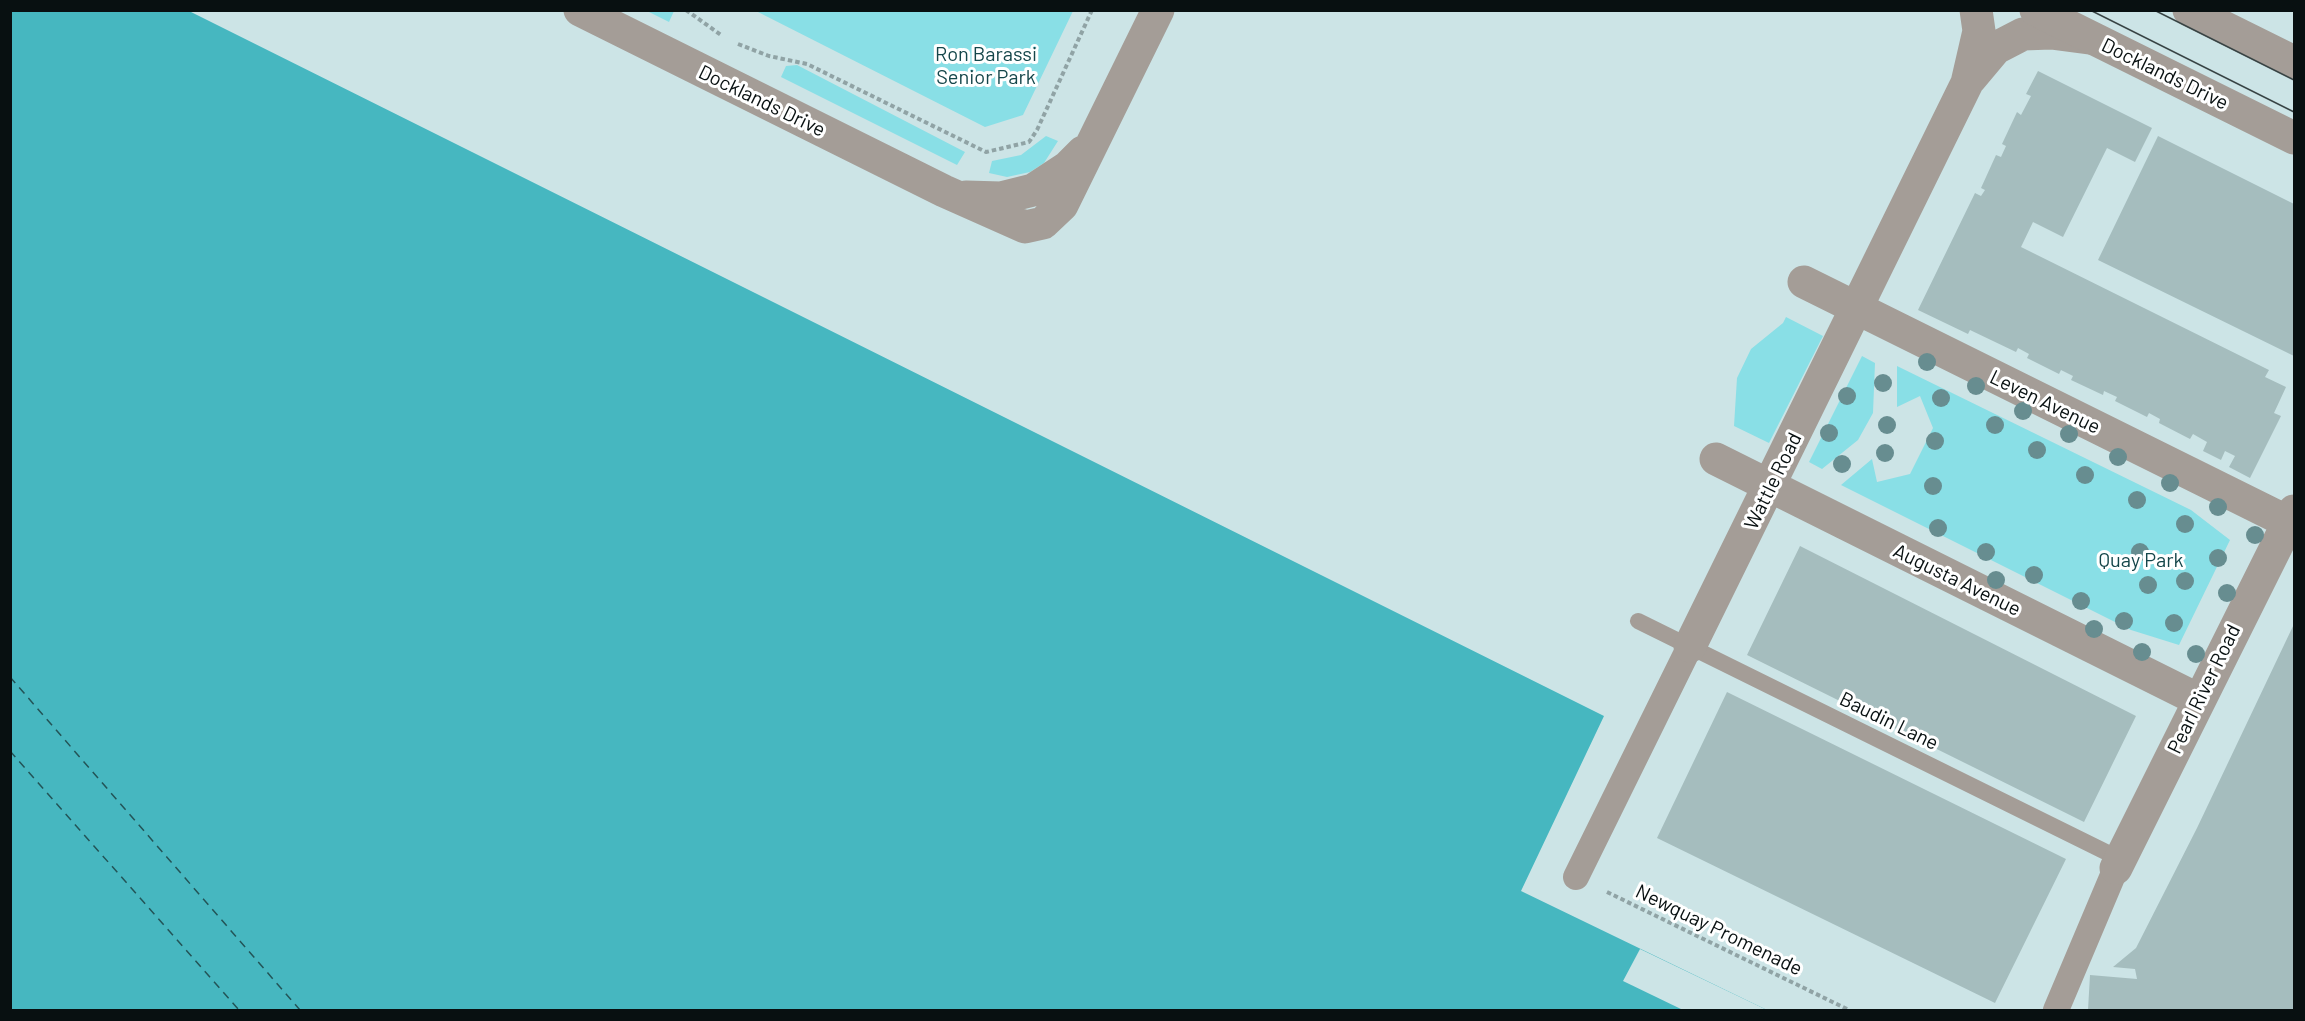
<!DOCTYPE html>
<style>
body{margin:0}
#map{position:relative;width:2305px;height:1021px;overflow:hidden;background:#cce4e6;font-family:Barlow,sans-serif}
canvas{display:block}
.frame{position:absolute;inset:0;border:12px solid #081011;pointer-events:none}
</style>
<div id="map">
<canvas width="2305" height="1021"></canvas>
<div class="frame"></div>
</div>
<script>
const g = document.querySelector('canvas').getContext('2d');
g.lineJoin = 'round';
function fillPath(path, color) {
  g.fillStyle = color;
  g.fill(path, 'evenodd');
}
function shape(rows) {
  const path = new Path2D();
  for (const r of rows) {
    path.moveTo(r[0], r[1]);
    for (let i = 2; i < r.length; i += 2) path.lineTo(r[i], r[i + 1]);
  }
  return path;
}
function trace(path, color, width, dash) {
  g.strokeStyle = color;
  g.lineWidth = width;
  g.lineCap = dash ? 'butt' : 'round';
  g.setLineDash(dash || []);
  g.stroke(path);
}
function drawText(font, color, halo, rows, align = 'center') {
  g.font = font + ' Barlow,sans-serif';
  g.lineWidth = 6;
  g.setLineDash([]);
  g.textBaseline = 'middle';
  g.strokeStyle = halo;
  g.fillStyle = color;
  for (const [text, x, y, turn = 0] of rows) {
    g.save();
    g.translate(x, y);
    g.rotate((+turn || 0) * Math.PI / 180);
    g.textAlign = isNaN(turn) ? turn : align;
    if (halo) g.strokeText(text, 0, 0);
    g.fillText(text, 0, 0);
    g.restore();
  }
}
const green = shape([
 [647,11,674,11,669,22],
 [756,11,1073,11,1023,115,985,127],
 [797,65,965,152,957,165,781,77,786,66],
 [1046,136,1058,141,1044,163,1030,172,1007,177,989,173,992,161,1021,155],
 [1786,317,1823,336,1769,443,1734,426,1737,378,1751,349,1783,323],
 [1862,356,1875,363,1873,413,1858,440,1822,469,1809,462],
 [1897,366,2191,510,2230,540,2179,645,2131,630,1841,485,1872,459,1877,482,1910,474,1933,428,1920,396,1897,407]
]);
const water = shape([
 [10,11,189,11,1604,716,1521,891,1767,1010,11,1010]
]);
const pier = shape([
 [1640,949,1767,1010,1683,1010,1623,981]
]);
const ferry = shape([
 [10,677,300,1010],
 [10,751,239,1010]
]);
const building = shape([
 [2038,71,2152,128,2135,162,2107,148,2063,237,2033,222,2021,247,2269,370,2265,377,2286,387,2274,413,2281,416,2250,478,2229,467,2235,456,2225,451,2221,460,2203,451,2207,442,2193,434,2190,439,2159,423,2160,419,2149,413,2147,417,2115,401,2117,397,2104,391,2103,395,2071,380,2073,376,2061,370,2059,374,2027,358,2029,354,2018,348,2016,352,1970,330,1968,334,1918,310,1975,193,1981,196,1985,190,1981,188,1996,155,2001,157,2006,146,2002,144,2017,112,2021,115,2031,96,2026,94],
 [2158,136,2294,204,2294,356,2098,260],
 [1800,546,2136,716,2084,822,1747,655],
 [2294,624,2294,1010,2088,1010,2090,975,2137,979,2135,969,2113,967,2136,948,2197,828],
 [1727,692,2066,859,1995,1003,1657,838]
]);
const path = shape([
 [686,10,721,35],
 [738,44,769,56,807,64,986,152,1029,142,1037,130,1092,10],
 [1607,892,1849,1010]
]);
const service = shape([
 [1638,621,2120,859]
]);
const pedestrian = shape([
 [1576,877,1690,646],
 [2056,1010,2116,868]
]);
const minor = shape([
 [580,10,944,191,1025,227,1043,223,1062,205,1158,10],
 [1970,79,1996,48,2023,34,2051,33,2089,38],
 [966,197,1001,198,1033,190,1068,167,1083,152],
 [1804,282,2288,522],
 [1716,459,2199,700],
 [1690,646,1967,83,1979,31,1976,10],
 [2116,868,2294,511]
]);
const tertiary = shape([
 [2036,10,2294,138],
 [2189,10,2294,62]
]);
const tram = shape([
 [2090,10,2294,112],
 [2154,10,2294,80]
]);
const trees = [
 [1927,362],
 [1883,383],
 [1976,386],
 [1847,396],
 [1941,398],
 [2023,411],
 [1887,425],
 [1995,425],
 [1829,433],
 [2069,434],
 [1935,441],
 [2037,450],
 [1885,453],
 [2118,457],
 [1842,464],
 [2085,475],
 [2170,483],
 [1933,486],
 [2137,500],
 [2218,507],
 [2185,524],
 [1938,528],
 [2255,535],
 [1986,552],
 [2140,552],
 [2218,558],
 [2034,575],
 [1996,580],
 [2185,581],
 [2148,585],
 [2227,593],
 [2081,601],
 [2124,621],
 [2174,623],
 [2094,629],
 [2142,652],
 [2196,654]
];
const parkNames = [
 ["Ron Barassi",986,54],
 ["Senior Park",986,77],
 ["Quay Park",2141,560]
];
const streetNames = [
 ["Docklands Drive",2165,74,26],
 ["Docklands Drive",762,101,26],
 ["Leven Avenue",2045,402,26],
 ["Wattle Road",1773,481,-64],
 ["Augusta Avenue",1957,580,26],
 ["Pearl River Road",2204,689,-64],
 ["Baudin Lane",1889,721,26],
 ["Newquay Promenade",1719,930,26]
];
fillPath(green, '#89dfe6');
fillPath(water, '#46b7c0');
fillPath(pier, '#cce4e6');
trace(ferry, '#235457', 1.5, [8, 6]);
fillPath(building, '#a5bdbe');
trace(path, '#90a3a5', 4, [4.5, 3]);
trace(service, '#a49d97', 16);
trace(pedestrian, '#a49d97', 26);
trace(minor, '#a49d97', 33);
trace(tertiary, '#a49d97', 33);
trace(tram, '#394546', 1.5);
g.fillStyle = '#678d90';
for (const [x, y] of trees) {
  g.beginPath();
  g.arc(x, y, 9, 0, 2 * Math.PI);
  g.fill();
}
drawText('20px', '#14464a', '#fff', parkNames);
drawText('20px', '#081011', '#fff', streetNames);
</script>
